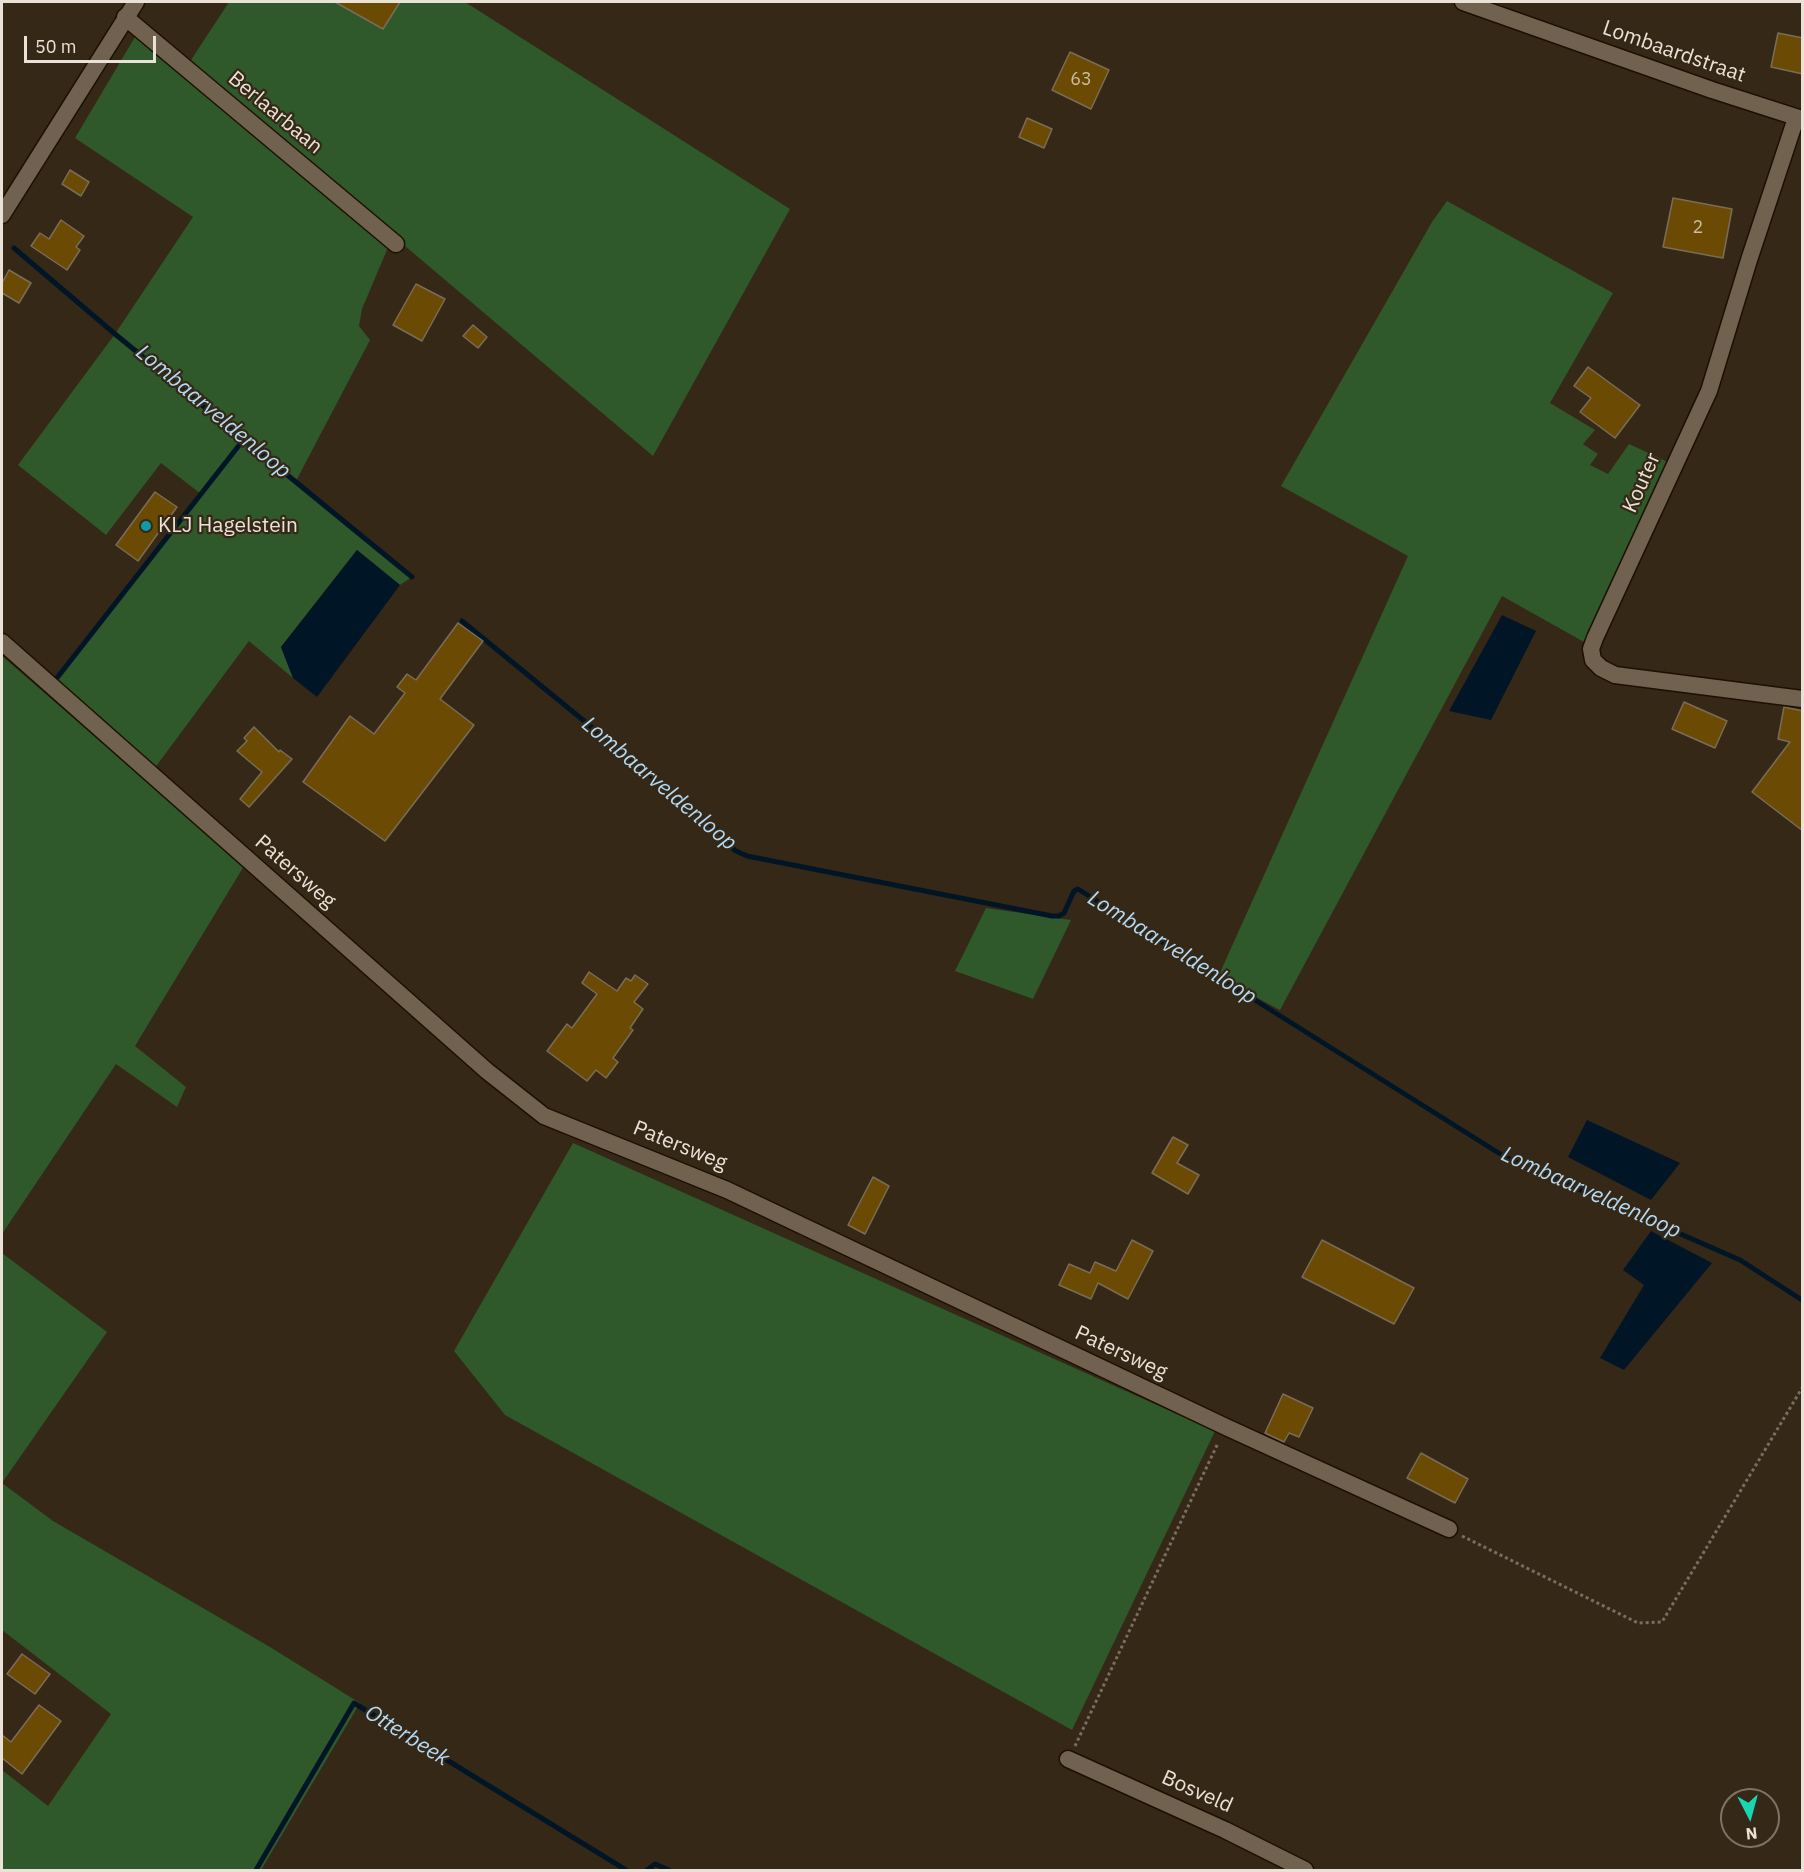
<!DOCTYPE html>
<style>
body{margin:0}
#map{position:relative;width:1804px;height:1872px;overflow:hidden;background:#352817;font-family:"IBM Plex Sans",sans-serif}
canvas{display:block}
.frame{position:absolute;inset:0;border:3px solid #ebe2d7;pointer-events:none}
.north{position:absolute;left:1720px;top:1788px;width:60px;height:60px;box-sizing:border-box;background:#352817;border:2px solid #7e7264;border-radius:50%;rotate:174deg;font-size:16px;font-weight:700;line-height:24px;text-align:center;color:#ebe2d7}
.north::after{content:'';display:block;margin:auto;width:21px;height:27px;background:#1ad5b2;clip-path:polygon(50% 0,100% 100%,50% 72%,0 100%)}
.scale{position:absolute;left:24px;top:36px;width:132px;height:27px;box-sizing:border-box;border:3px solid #ebe2d7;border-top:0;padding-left:8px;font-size:18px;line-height:21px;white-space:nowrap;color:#ebe2d7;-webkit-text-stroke:4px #352817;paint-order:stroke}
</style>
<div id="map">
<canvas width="1804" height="1872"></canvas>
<div class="frame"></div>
<div class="north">N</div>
<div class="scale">50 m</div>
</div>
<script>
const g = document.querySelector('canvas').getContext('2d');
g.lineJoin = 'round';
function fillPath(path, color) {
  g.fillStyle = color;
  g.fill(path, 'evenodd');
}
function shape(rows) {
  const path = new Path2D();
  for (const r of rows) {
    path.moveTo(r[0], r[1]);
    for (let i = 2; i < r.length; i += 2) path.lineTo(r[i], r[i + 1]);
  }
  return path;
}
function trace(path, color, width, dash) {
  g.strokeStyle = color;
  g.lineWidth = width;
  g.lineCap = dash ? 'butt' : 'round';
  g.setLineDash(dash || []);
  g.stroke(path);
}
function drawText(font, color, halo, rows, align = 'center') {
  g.font = font + ' "IBM Plex Sans",sans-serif';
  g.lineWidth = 4.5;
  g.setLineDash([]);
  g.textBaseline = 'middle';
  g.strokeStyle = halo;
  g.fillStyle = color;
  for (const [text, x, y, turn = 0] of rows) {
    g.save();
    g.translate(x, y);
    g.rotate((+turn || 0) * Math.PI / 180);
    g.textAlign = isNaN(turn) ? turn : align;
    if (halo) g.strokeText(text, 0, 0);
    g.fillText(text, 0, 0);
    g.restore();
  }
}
const green = shape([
 [229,2,335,2,383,29,400,2,465,2,790,209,653,456,189,63],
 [135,37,389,245,362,309,359,326,370,340,296,481,412,577,400,585,357,550,281,647,293,678,249,641,154,769,52,684,201,494,161,463,106,535,18,465,115,334,193,217,75,138],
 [1447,201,1613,293,1550,403,1595,430,1583,444,1598,454,1590,465,1608,474,1629,444,1670,463,1584,642,1502,596,1280,1010,1218,977,1408,556,1281,486,1432,222],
 [2,656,244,866,135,1046,186,1087,177,1107,116,1064,2,1234],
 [986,908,1071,920,1033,999,955,971],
 [573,1143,1215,1431,1072,1730,505,1415,454,1351],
 [2,1253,107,1332,2,1483,53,1521,270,1647,360,1703,261,1870,2,1870,2,1770,48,1806,111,1714,2,1630]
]);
const water = shape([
 [357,550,400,585,317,697,293,678,281,647],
 [1502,615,1536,631,1491,720,1449,711],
 [1587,1120,1680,1163,1651,1200,1568,1157],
 [1651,1231,1712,1263,1624,1370,1600,1358,1644,1285,1623,1270]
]);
const stream = shape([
 [14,248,115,334,412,577],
 [462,621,721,833,730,842,734,850,747,856,1052,916,1059,916,1064,913,1074,891,1078,889,1505,1157,1740,1260,1802,1300],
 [53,683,244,439],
 [256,1870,354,1703,626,1870],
 [647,1870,655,1864,669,1870]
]);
const building = shape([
 [335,2,400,2,383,29,335,2],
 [1778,33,1803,38,1803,74,1771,67,1778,33],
 [1070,52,1109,70,1091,109,1052,90,1070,52],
 [1027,118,1052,129,1044,148,1019,137,1027,118],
 [70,170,89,182,81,196,62,184,70,170],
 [1673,198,1732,209,1723,258,1663,247,1673,198],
 [61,220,84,236,76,247,80,250,67,270,31,246,40,233,49,239,61,220],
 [9,270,31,283,19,303,2,293,2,283,9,270],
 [416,284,445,299,422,341,393,325,416,284],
 [473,325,487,337,478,348,463,336,473,325],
 [1588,367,1640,405,1615,438,1580,412,1591,398,1574,386,1588,367],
 [155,492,177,507,138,561,116,545,155,492],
 [458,623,483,641,440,699,474,725,385,841,303,782,350,716,374,734,405,693,397,687,407,674,416,680,458,623],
 [1684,702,1727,721,1715,748,1672,729,1684,702],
 [1784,707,1803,711,1803,831,1752,792,1790,742,1778,739,1784,707],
 [254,727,279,752,280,750,292,759,249,807,240,799,262,772,237,751,247,741,244,738,254,727],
 [589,972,617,991,626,978,631,981,635,975,648,984,634,1002,643,1009,630,1028,633,1030,613,1058,618,1062,606,1078,596,1070,587,1081,547,1051,567,1024,572,1028,597,994,582,983,589,972],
 [1173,1137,1188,1145,1177,1163,1199,1175,1188,1194,1152,1173,1173,1137],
 [873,1177,889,1186,865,1234,848,1225,873,1177],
 [1132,1240,1153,1251,1128,1299,1098,1283,1091,1299,1059,1285,1069,1264,1090,1273,1095,1262,1116,1271,1132,1240],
 [1322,1240,1414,1288,1394,1324,1302,1277,1322,1240],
 [1283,1394,1313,1408,1299,1437,1289,1433,1284,1442,1265,1433,1283,1394],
 [1421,1453,1468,1479,1455,1503,1407,1478,1421,1453],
 [22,1654,50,1674,35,1694,7,1674,22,1654],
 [39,1705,61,1721,22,1774,2,1758,2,1735,11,1742,39,1705]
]);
const path = shape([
 [1462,1536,1638,1623,1662,1622,1802,1388],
 [1075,1746,1218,1443]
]);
const minor = shape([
 [125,17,396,244],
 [1796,118,1749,260,1709,391,1595,638,1591,649,1593,660,1601,668,1615,675,1802,699],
 [2,642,487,1071,544,1116,727,1190,1226,1427,1449,1529],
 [1068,1759,1225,1830,1305,1870]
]);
const tertiary = shape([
 [1463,2,1712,90,1802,119],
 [2,215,136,2]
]);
const markers = [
 [146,526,6,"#0f9aa8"]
];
const numberNames = [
 ["63",1081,80],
 ["2",1698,228]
];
const streetNames = [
 ["Lombaardstraat",1674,52,19],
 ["Berlaarbaan",275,113,40],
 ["Kouter",1642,483,-66],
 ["Patersweg",295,872,41],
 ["Patersweg",680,1146,22],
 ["Patersweg",1121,1353,25],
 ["Bosveld",1197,1792,24]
];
const poiNames = [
 ["KLJ Hagelstein",158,526]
];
const waterNames = [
 ["Lombaarveldenloop",213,412,40],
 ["Lombaarveldenloop",659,784,40],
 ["Lombaarveldenloop",1172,948,32],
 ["Lombaarveldenloop",1591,1193,24],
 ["Otterbeek",407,1736,32]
];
fillPath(green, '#2f582b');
fillPath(water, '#001626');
trace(stream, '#001626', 5);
fillPath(building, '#6b4b03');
trace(building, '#796d58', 1.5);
trace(minor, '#1d1002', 19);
trace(tertiary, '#1d1002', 19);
trace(path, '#796e5f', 3, [3, 3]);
trace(minor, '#71624f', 16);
trace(tertiary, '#71624f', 16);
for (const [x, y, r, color] of markers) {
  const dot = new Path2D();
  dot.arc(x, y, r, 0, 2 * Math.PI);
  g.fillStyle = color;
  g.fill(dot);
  trace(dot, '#352817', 2);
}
drawText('18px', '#cbbca2', null, numberNames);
drawText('21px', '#ebe2d7', '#352817', streetNames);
drawText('21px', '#ebe2d7', '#352817', poiNames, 'left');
drawText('italic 22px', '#b3d9f5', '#352817', waterNames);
</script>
